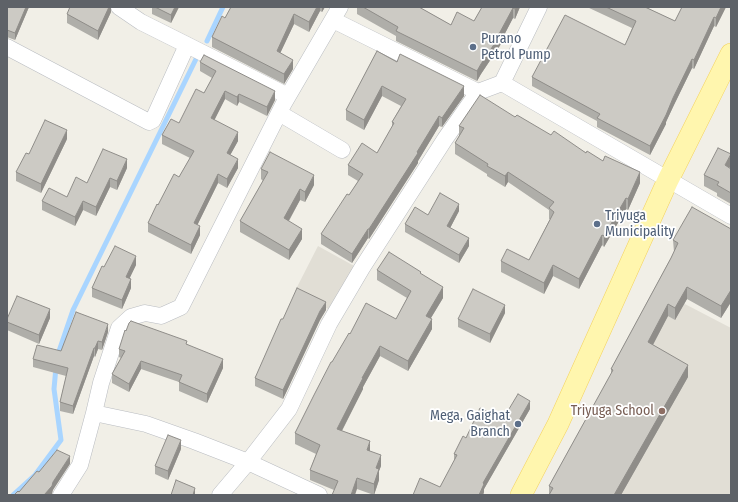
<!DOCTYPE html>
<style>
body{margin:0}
#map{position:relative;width:738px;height:502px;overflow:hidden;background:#f1efe7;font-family:"Fira Sans Condensed",sans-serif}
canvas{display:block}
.frame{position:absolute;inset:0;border:8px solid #5e6268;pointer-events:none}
</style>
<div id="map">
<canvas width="738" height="502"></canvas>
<div class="frame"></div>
</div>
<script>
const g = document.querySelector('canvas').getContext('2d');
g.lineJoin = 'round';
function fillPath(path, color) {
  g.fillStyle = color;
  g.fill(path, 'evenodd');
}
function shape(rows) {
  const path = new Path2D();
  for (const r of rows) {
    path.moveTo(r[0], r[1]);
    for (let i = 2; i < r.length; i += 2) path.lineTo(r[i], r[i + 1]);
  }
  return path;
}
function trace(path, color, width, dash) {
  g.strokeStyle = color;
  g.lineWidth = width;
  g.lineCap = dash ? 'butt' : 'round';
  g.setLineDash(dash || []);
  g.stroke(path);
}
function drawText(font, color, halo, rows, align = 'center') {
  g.font = font + ' "Fira Sans Condensed",sans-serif';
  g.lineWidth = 3.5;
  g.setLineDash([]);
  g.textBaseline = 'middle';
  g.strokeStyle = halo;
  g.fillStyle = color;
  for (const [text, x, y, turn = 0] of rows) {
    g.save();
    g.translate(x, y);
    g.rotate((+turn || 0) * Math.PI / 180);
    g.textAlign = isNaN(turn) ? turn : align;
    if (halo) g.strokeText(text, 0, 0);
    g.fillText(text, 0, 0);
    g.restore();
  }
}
const education = shape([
 [318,246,356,267,330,310,295,291],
 [658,290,731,328,731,495,549,495]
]);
const stream = shape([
 [207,41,223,7],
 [57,357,73,310,197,57],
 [13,495,35,475,61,440,54,389,56,367]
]);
const minor = shape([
 [119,7,141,22,187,45,288,96],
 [539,7,502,83,731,216],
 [333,20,478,92],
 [7,47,149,122,153,120,187,45],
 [279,113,342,150],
 [94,413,101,383,119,328,131,317,145,313,161,316,181,307,284,103,340,7],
 [61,495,80,465,94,413,146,424,194,441,248,462,319,495],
 [220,495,248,462,289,409,329,324,362,268,445,139,478,92,502,83]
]);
const major = shape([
 [521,495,558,424,668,180,731,54]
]);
const wall = shape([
 [7,7,29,7,15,40,7,37],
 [111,7,111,12,98,40,67,23,67,14],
 [152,7,179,7,171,23,152,14],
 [231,7,325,7,322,12,320,11,309,32,294,24,280,53,293,69,284,84,212,47,212,37,225,18],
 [357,7,419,7,451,25,474,21,482,7,520,7,515,19,513,18,501,41,501,44,481,74,477,81,396,41,396,36,357,14],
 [587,7,645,7,675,21,682,7,726,7,716,27,714,26,694,69,692,68,673,107,666,122,666,124,650,155,597,127,597,121,532,86,532,77,625,45,632,28],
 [377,51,464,96,442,127,439,126,418,161,418,163,369,239,368,238,352,263,321,244,321,234,349,195,358,181,348,175,348,165,377,153,392,127,392,122,401,106,382,96,364,130,346,120,346,110],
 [200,62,275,100,267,116,239,102,237,106,225,99,214,120,238,141,230,155,238,168,227,188,218,183,197,225,200,235,191,254,148,232,148,223,158,205,179,177,190,158,162,144,162,135,179,123,204,93,212,78,200,71],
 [515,117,603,161,640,183,628,210,626,209,604,247,602,245,579,289,553,276,544,294,501,272,501,261,529,260,550,219,549,219,549,210,508,182,505,187,487,176,487,174,455,154,455,143,459,136,459,126],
 [67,139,41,193,16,181,16,172],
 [731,165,729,168,731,169,731,204,717,196,717,193,704,186,704,175],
 [127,168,117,190,110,187,96,216,83,210,75,226,42,210,42,201,67,197,87,183],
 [261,169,314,185,305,202,300,200,289,221,302,239,289,260,240,232,240,221,263,181,261,179],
 [459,211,450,228,469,246,459,263,405,232,405,224,428,215],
 [731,229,731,302,721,318,687,299,675,320,668,316,653,345,688,377,621,495,549,495,549,486,611,374,611,369,674,252,673,240],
 [136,265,129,278,131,288,122,309,92,297,92,288,104,267],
 [377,270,421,274,443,298,431,318,432,329,408,371,380,356,363,387,363,389,342,431,370,451,381,466,379,471,379,480,374,495,357,489,334,490,310,480,310,470,316,454,295,444,295,433,332,362,350,334,396,319,407,298,377,280],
 [326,310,320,320,283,399,255,386,255,378,283,319],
 [505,313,490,343,458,327,458,319],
 [50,318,39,344,7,330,7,319],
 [108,332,102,350,98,349,95,357,94,356,73,414,60,411,60,402,66,376,33,367,33,359,61,351],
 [187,344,223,368,207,403,179,391,179,382,141,369,129,392,112,383,112,374,121,358,119,357,119,349],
 [530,409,484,489,484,492,483,495,413,495,440,487,454,462,454,454,466,438,503,419],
 [181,449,168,480,155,474,155,466]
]);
const shadedWall = shape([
 [26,7,29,7,15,40,15,33],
 [109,7,111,7,111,12,98,40,98,31],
 [175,7,179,7,171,23,171,15],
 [317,7,320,7,320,11,309,32,309,22],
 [322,7,325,7,322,12],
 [516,7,520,7,515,19,515,9],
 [721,7,726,7,716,27,716,18],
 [513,8,513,18,501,41,501,44,481,74,477,81,477,71,481,64,499,34],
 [294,14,294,24,277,60,277,51],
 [714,17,714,26,694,69,694,60],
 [692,59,692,68,673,107,666,122,666,124,650,155,650,146],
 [293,60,293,69,284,84,284,74],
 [382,86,382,96,364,130,364,120],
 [464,86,464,96,442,127,442,118],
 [225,91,225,99,211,127,211,118],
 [275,91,275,100,267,116,267,107],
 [239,94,239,102,237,106,237,97],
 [439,116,439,126,418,161,418,163,369,239,369,229,417,152],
 [67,130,67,139,41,193,41,184],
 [238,132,238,141,227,161,227,153],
 [731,154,731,165,725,176,725,165],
 [127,159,127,168,117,190,117,181],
 [238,159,238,168,227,188,227,179],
 [508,172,508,182,505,187,505,176],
 [640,172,640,183,628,210,628,199],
 [218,174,218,183,194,232,194,223],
 [314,175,314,185,305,202,305,192],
 [110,178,110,187,96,216,96,207],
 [300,189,300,200,284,229,284,218],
 [626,198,626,209,604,247,604,236],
 [83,201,83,210,75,226,75,217],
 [459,204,459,211,447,234,447,226],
 [200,226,200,235,191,254,191,245],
 [302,229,302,239,289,260,289,250],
 [368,229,368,238,352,263,352,254],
 [602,235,602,245,579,289,579,279],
 [469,238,469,246,459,263,459,255],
 [136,256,136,265,126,286,126,277],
 [553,265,553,276,544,294,544,283],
 [131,279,131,288,122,309,122,300],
 [443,287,443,298,426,326,426,316],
 [687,287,687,299,675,320,675,308],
 [731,290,731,302,721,318,721,306],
 [326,302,326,310,320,320,283,399,283,390,320,311],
 [668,304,668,316,648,354,648,342],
 [505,305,505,313,490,343,490,334],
 [50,309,50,318,39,344,39,335],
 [432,319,432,329,408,371,408,361],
 [108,324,108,332,102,350,102,342],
 [98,341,98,349,95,357,95,348],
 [380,346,380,356,363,387,363,389,337,440,337,429,362,378],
 [94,348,94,356,73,414,73,406],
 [223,359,223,368,207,403,207,394],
 [141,361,141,369,129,392,129,384],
 [688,365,688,377,621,495,614,495],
 [530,401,530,409,484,489,484,492,483,495,479,495,483,483],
 [181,440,181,449,168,480,168,471],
 [370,441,370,452,367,450],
 [381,455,381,466,379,471,379,480,374,495,374,484,376,468],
 [70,456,70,464,53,490,52,494,51,495,44,495],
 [357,478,357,489,355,495,351,495],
 [195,488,195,495,193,495]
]);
const building = shape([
 [7,7,26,7,15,33,7,30,7,7],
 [70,7,109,7,98,31,67,14,70,7],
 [155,7,175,7,171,15,155,7],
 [231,7,317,7,309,22,294,14,277,51,293,60,284,74,212,37,222,16,225,18,231,7],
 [363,7,419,7,451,25,457,12,474,21,482,7,516,7,515,9,513,8,499,34,501,34,481,64,477,71,396,31,398,27,363,7],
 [606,7,645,7,675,21,682,7,721,7,716,18,714,17,694,60,692,59,673,98,666,115,650,146,597,118,600,114,532,77,565,15,625,45,636,21,606,7],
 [377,51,397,62,400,54,464,86,442,118,439,116,417,152,418,153,369,229,368,229,352,254,321,234,347,194,349,195,363,174,348,165,362,143,377,153,394,123,392,122,406,99,382,86,364,120,346,110,377,51],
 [204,55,275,91,267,107,239,94,237,97,225,91,211,118,238,132,227,153,238,159,227,179,218,174,194,223,200,226,191,245,148,223,157,204,158,205,174,174,179,177,194,151,162,135,171,119,179,123,196,89,204,93,216,71,200,62,204,55],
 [480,95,515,117,517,115,551,135,554,131,586,153,587,151,603,161,605,156,640,172,628,199,626,198,604,236,602,235,579,279,553,265,544,283,501,261,507,249,529,260,554,212,549,208,554,202,508,172,505,176,487,166,488,164,455,143,464,128,459,126,480,95],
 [45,120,67,130,41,184,16,172,26,153,29,154,45,120],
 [718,148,731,154,725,165,731,169,731,193,717,185,719,182,704,175,718,148],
 [103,149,127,159,117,181,110,178,96,207,83,201,75,217,42,201,49,188,67,197,76,177,87,183,103,149],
 [270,152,314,175,305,192,300,189,284,218,302,229,289,250,240,221,268,172,261,169,270,152],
 [440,193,459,204,447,226,469,238,459,255,405,224,415,207,428,215,440,193],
 [692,207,731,229,731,290,721,306,687,287,675,308,668,304,648,342,688,365,614,495,549,495,553,488,549,486,613,370,611,369,671,258,678,243,673,240,692,207],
 [115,246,136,256,126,277,131,279,122,300,92,288,102,266,104,267,115,246],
 [389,252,421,272,420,273,443,287,426,316,432,319,408,361,380,346,362,378,363,378,337,429,370,441,367,450,381,455,376,468,379,469,374,484,357,478,351,495,332,495,338,481,310,470,320,445,295,433,314,395,331,362,332,362,349,333,350,334,366,303,396,319,411,291,377,270,389,252],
 [297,288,326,302,320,311,283,390,255,378,281,319,283,319,297,288],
 [473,289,505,305,490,334,458,319,473,289],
 [17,296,50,309,39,335,7,322,7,319,17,296],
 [76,312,108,324,102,342,98,341,95,348,94,348,73,406,60,402,68,368,33,359,37,345,61,351,76,312],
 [131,321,187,341,186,344,223,359,207,394,179,382,182,375,141,361,129,384,112,374,125,351,119,349,125,330,126,331,129,323,131,321],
 [518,394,530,401,483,483,484,484,479,495,413,495,420,478,440,487,457,455,454,454,463,436,466,438,480,408,503,419,518,394],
 [168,435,181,440,168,471,155,466,168,435],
 [57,450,70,456,53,482,52,486,44,495,14,495,18,491,19,492,37,471,39,472,57,450],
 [176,480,195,488,193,495,171,495,176,480]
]);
const markers = [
 [473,47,4,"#5c6f8a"],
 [597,224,4,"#5c6f8a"],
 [662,411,4,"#8d6e63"],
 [518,424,4,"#5c6f8a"]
];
const serviceNames = [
 ["Purano",481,39],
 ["Petrol Pump",481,55],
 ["Triyuga",605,216],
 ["Municipality",605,232],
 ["Mega, Gaighat",510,416,"right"],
 ["Branch",510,432,"right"]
];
const educationNames = [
 ["Triyuga School",654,411]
];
fillPath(education, '#e1ded5');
trace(stream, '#a9d5ff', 5);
trace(minor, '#b9bcc1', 17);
trace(major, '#f4d25d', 22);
trace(minor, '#fff', 16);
trace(major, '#fff6ae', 21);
fillPath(wall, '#afaea9');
fillPath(shadedWall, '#8f8d89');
fillPath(building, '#cccac4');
trace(building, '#8f8d89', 1);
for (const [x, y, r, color] of markers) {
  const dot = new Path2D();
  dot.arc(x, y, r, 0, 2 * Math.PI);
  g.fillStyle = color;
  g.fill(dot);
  trace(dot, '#fff', 1.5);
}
drawText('14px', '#4e5e75', '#fff', serviceNames, 'left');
drawText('14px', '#785e54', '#fff', educationNames, 'right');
</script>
